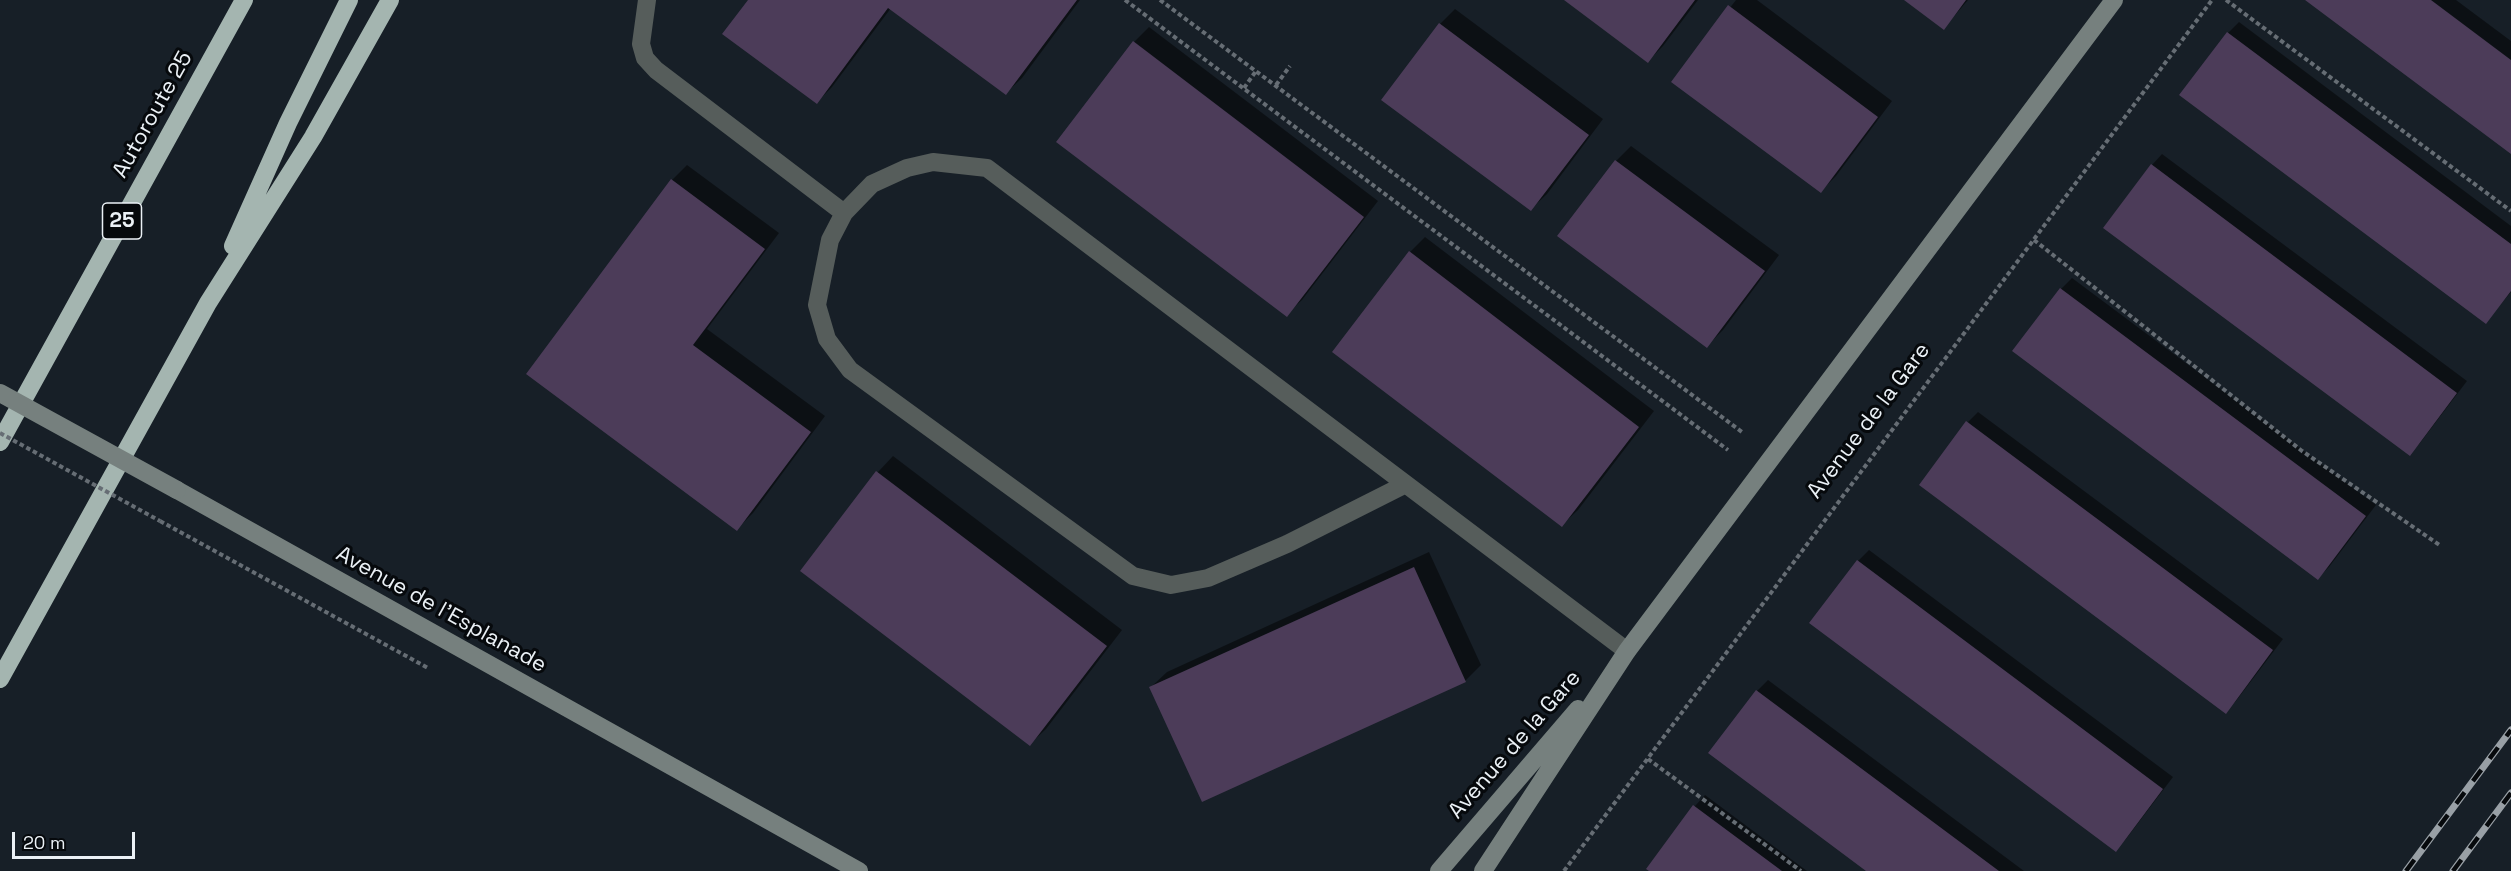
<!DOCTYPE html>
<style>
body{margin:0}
#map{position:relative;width:2511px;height:871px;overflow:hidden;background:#171f27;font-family:"Space Grotesk",sans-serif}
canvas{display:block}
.scale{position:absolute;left:12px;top:832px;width:123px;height:27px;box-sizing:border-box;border:3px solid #ebf1f6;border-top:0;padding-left:8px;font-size:18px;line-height:21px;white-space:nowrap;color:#ebf1f6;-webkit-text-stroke:4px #06090c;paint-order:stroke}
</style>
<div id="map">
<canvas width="2511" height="871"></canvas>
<div class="scale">20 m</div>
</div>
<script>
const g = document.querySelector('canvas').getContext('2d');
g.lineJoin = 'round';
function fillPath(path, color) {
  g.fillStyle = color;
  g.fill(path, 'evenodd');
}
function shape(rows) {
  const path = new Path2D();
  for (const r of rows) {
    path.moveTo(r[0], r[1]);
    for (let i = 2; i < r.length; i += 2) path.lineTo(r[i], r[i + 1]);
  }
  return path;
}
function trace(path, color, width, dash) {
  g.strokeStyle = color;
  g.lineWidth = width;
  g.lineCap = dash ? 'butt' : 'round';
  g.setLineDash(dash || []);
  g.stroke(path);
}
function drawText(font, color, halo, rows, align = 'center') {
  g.font = font + ' "Space Grotesk",sans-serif';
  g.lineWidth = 6;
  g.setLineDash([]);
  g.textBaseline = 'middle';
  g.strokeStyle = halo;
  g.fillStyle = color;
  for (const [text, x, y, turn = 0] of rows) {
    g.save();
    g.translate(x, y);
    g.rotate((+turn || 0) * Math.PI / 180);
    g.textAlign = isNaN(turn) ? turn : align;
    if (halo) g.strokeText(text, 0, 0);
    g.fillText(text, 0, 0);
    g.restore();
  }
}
const shadow = shape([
 [750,0,1080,0,1022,78,1006,93,891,8,832,87,817,102],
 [1566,0,1698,0,1663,46,1648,61],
 [1736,0,1757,0,1892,101,1836,176,1821,191,1673,81],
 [1907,0,1968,0,1944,28],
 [2308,0,2456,0,2511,41,2511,153],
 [1455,9,1603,119,1547,194,1531,209,1440,24],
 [2239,22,2511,226,2511,292,2486,322,2181,95,2228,33],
 [1149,27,1378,201,1302,300,1286,315,1134,42],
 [1631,146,1779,255,1723,330,1707,346,1616,161],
 [2162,154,2467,381,2420,443,2409,454,2152,165],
 [687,165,779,233,707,329,825,416,753,513,737,529,528,373,672,180],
 [1425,237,1654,411,1578,510,1562,525,1410,252],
 [2072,278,2376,505,2329,567,2318,578,2061,289],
 [1978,412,2283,639,2236,701,2225,712,1968,422],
 [893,456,1122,630,1046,729,1030,744,802,571,878,472],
 [1869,550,2173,777,2126,839,2115,850,1858,561],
 [1429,552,1481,665,1465,681,1151,687,1167,672],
 [1768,680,2024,871,1868,871,1757,691],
 [1705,795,1807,871,1651,871,1648,868,1695,806]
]);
const building = shape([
 [748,0,1077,0,1006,95,888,8,817,104,722,34],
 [1564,0,1695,0,1648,63],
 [1904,0,1966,0,1944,30],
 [2305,0,2431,0,2511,60,2511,154],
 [1728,5,1878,117,1821,193,1671,82],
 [1439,23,1589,135,1531,211,1381,100],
 [2227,32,2511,244,2511,291,2486,324,2179,95],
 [1133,41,1364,217,1287,317,1056,142],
 [1615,160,1765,271,1707,348,1557,236],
 [2151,164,2457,393,2410,456,2103,228],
 [671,179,765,249,693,345,811,432,737,531,526,374],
 [1409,251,1639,427,1562,527,1332,352],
 [2060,288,2366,516,2318,580,2012,351],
 [1966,421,2273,650,2226,714,1919,485],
 [876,471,1107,646,1030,746,800,571],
 [1857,560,2163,789,2116,852,1809,623],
 [1414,567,1466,682,1202,802,1149,687],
 [1756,690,1999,871,1866,871,1708,753],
 [1693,805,1782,871,1649,871,1646,869]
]);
const path = shape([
 [1125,0,1728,450],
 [1160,0,1742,432],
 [2226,0,2511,211],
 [1276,85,1290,66],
 [1244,88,1256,71],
 [2034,240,2302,451,2441,546],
 [160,521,428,668],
 [1648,759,1801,871],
 [1564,871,2212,0]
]);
const lane = shape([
 [647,0,641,44,645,58,656,70,844,213],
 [1406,484,1287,544,1208,578,1171,585,1133,576,850,370,827,339,817,305,830,240,844,213,872,184,907,168,933,162,987,168,1627,651]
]);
const secondary = shape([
 [177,490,859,871],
 [1439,871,1578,709],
 [1483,871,1627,651,2114,0]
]);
const highway = shape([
 [233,246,288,123,349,0],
 [0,442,244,0],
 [0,679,208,303,313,137,390,0]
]);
const rail = shape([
 [2406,871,2511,730],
 [2453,871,2511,793]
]);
const pathBridge = shape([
 [0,433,160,521]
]);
const secondaryBridge = shape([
 [0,393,177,490]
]);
const shields = [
 [122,221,39]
];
const shieldNames = [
 ["25",122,221]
];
const streetNames = [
 ["Autoroute 25",153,115,-61],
 ["Avenue de la Gare",1869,421,-53],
 ["Avenue de l'Esplanade",441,610,29],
 ["Avenue de la Gare",1515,745,-49]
];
fillPath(shadow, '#0007');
fillPath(building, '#4c3c59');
trace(path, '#666d74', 4, [4.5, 3]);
trace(lane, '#565d5b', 18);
trace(secondary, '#76807e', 18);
trace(highway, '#a4b5b0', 18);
trace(rail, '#99a0a6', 7);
trace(rail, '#06090c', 4.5, [14]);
trace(pathBridge, '#666d74', 4, [4.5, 3]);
trace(secondaryBridge, '#76807e', 18);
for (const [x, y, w] of shields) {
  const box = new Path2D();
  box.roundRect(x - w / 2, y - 18, w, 36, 4.5);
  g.fillStyle = '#06090c';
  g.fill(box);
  trace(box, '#ebf1f6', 1.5);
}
drawText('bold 21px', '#ebf1f6', null, shieldNames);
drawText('22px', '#ebf1f6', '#06090c', streetNames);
</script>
